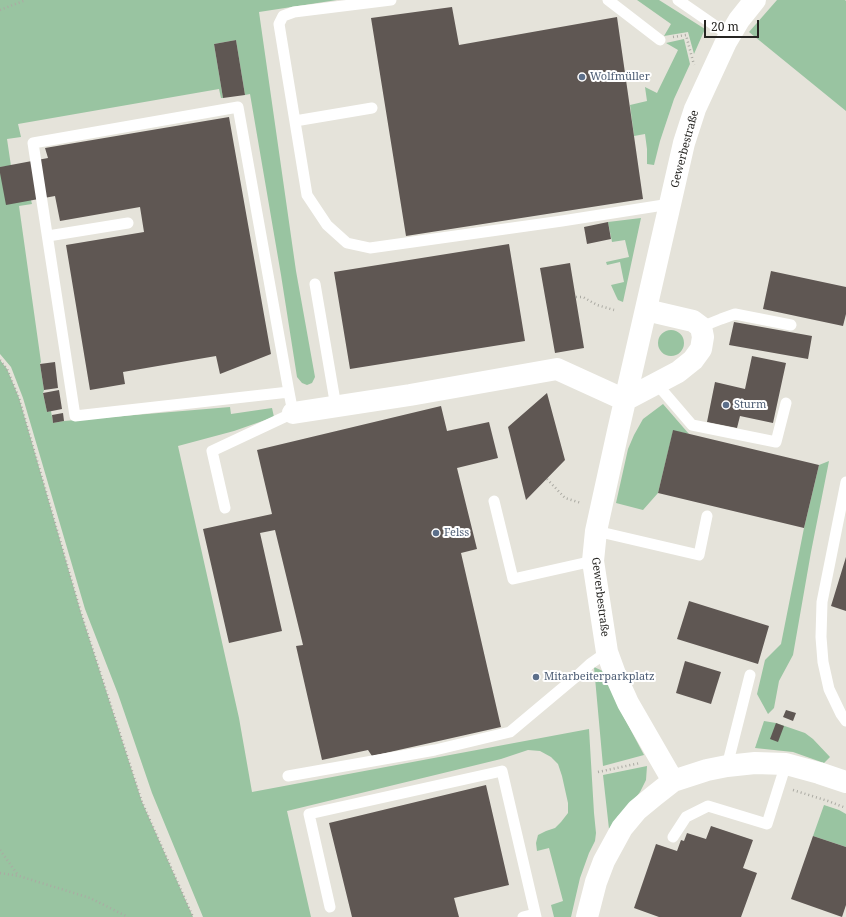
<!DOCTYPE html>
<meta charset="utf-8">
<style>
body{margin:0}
#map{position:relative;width:846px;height:917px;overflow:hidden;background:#e5e3da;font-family:"Noto Serif",serif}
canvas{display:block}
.scale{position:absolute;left:704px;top:20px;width:55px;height:18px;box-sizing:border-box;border:2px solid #262522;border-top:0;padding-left:5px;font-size:12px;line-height:14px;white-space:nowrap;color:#262522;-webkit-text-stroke:3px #fff;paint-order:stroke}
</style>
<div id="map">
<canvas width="846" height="917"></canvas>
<div class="scale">20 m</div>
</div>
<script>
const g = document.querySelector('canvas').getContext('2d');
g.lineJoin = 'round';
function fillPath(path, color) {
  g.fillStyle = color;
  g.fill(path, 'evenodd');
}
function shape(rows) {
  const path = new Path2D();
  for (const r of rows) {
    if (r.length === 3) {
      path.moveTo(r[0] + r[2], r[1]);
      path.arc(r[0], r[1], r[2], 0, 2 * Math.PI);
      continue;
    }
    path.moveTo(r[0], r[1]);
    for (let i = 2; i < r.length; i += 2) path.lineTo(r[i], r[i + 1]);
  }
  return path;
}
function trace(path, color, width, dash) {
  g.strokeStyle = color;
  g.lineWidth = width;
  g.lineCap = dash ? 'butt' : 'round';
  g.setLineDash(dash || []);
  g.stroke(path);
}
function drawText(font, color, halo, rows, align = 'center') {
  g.font = font + ' "Noto Serif",serif';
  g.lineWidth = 4;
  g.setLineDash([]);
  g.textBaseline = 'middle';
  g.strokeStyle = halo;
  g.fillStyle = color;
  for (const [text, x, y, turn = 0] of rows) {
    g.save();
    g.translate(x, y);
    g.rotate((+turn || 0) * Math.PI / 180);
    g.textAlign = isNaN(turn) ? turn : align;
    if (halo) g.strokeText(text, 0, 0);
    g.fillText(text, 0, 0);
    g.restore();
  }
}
const green = shape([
 [0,0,337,0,259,12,296,271,315,377,312,383,307,385,302,383,297,377,281,275,250,94,245,95,236,40,214,44,223,98,221,98,219,89,18,124,21,137,7,139,11,166,0,167],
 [637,0,659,0,705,29,694,54,688,32,664,36,671,24],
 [777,0,845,0,846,1,846,111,749,32],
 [684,39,690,64,674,99,660,141,654,165,647,164,647,149,645,134,634,136,630,105,647,101,645,87,657,93,678,50,666,43],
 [0,173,31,200,32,204,19,206,41,362,40,364,44,390,43,393,47,412,51,411,53,423,64,421,230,407,231,414,272,408,274,417,234,431,178,446,239,718,252,792,589,729,594,813,596,833,595,841,589,853,580,878,571,917,554,917,551,905,563,901,549,848,537,851,536,843,538,835,546,831,555,828,561,822,568,813,568,803,562,776,558,764,551,757,540,751,528,750,501,759,287,811,311,917,203,917,152,793,118,694,85,609,23,398,11,367,0,354],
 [641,218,623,302,618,300,616,296,611,285,624,282,620,262,607,265,606,262,629,257,625,240,612,242,608,222],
 [671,343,13],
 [0,360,7,369,19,398,81,613,142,802,193,917,0,917],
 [663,404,689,434,673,431,658,493,643,510,616,503,628,449,634,435,643,419],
 [829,461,811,552,793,655,779,681,774,708,768,714,757,694,765,660,781,644,804,528,819,465],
 [594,667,605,672,617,704,644,755,603,766],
 [764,721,776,723,805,733,813,739,830,757,824,763,793,752,755,748],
 [647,766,646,780,640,792,631,804,618,816,609,829,603,775],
 [824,805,839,810,846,814,846,847,813,836]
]);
const building = shape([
 [452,7,459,45,617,17,643,199,406,236,371,18],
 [236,40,245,95,223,98,214,44],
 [229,117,271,354,220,374,216,356,123,372,125,384,90,390,66,245,144,232,140,207,60,221,55,196,6,205,0,173,0,167,48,158,45,148],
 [608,222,611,239,587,244,584,227],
 [509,244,525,341,350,369,334,272],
 [570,263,584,348,555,353,540,268],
 [771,271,846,287,846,314,843,326,763,309],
 [734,322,812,336,808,359,729,345],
 [752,356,786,363,773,423,740,416,737,428,707,422,715,382,745,389],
 [55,362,58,388,44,390,40,364],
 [59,390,62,409,47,412,43,393],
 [547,393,565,460,526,500,508,427],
 [441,406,447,431,489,422,498,458,457,468,477,549,461,553,501,727,372,756,368,750,322,760,296,646,303,645,275,530,260,533,282,631,229,643,203,529,272,514,257,450],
 [63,413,64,421,53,423,52,415],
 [673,430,819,465,804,528,658,493],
 [846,557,846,611,831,606],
 [689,601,769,626,758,664,677,639],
 [685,661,721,672,711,704,676,693],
 [786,710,796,713,793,721,783,717],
 [776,723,784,726,778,742,770,739],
 [486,785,509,885,454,898,459,917,352,917,329,823],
 [711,826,753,840,743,868,757,873,741,917,659,917,634,908,656,844,677,851,681,840,684,841,687,833,706,839],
 [813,836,846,847,846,905,842,917,791,899]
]);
const path = shape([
 [0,10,26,0],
 [673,37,686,35,694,65],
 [576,297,583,297,597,305,614,310],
 [0,360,7,369,19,398,81,613,142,802,193,917],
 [547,479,565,498,581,503],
 [598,772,640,763],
 [793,790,828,801,846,808],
 [0,850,18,875],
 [0,873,19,876,90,898,128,917]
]);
const lane = shape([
 [391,0,294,12,283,16,279,24,307,195,327,225,347,243,370,248,562,221,670,204],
 [608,0,660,40],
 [678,0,730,36],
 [295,121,372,108],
 [48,236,128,223],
 [315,284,336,407],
 [701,327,721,319,735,314,791,325],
 [656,383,692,425,776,442,786,403],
 [846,482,822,602,821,637,823,662,829,689,841,714,846,721],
 [494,501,513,579,593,561],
 [225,508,212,451,293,413,289,392,238,107,33,143,75,416,289,392],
 [596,531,699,555,707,516],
 [727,766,750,675],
 [288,776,435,750,510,732,578,675,590,664,607,652],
 [673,837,686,817,708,806,767,824,786,764],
 [330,907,309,814,502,771,536,917],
 [523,917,535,914]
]);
const street = shape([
 [293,413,410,395,557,369,625,400,678,372,693,360,701,349,703,337,701,327,693,321,646,310],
 [673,781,628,703,615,674,607,652,593,561,596,531,618,431,684,143,695,109,726,42,739,20,755,0],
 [587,917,596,882,604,861,622,828,637,810,654,796,673,781,707,770,727,766,755,763,786,764,819,773,846,782]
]);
const markers = [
 [582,77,4,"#5c6f8a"],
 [726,405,4,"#5c6f8a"],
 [436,533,4,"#5c6f8a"],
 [536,677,4,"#5c6f8a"]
];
const serviceNames = [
 ["Wolfmüller",590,77],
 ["Sturm",734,405],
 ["Felss",444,533],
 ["Mitarbeiterparkplatz",544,677]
];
const streetNames = [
 ["Gewerbestraße",685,149,-75],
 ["Gewerbestraße",600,597,83]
];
fillPath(green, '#99c4a1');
fillPath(building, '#5f5753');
trace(path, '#abaaa3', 2.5, [1, 3]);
trace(lane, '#fff', 11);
trace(street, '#fff', 22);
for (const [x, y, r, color] of markers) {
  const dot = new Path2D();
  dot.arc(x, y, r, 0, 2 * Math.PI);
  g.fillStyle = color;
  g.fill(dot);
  trace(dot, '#fff', 1.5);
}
drawText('11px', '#4e5e75', '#fff', serviceNames, 'left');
drawText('11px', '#262522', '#fff', streetNames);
</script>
